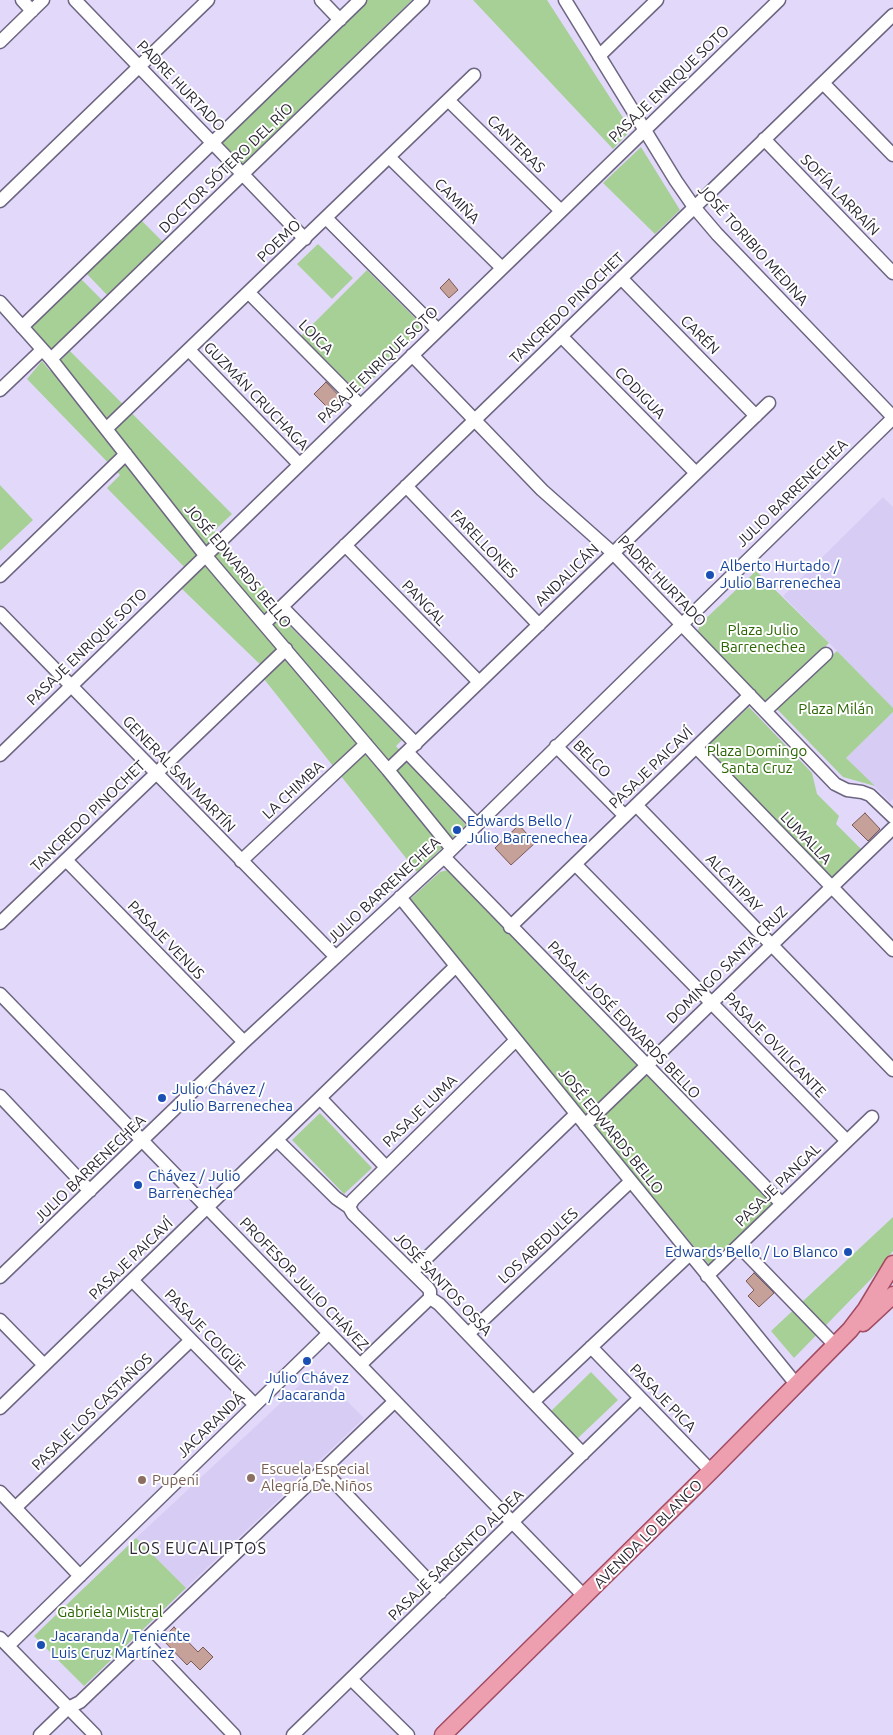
<!DOCTYPE html>
<meta charset="utf-8">
<style>
body{margin:0}
canvas{display:block;background:#e2d9fa}
</style>
<canvas width="893" height="1735"></canvas>
<script>
const g = document.querySelector('canvas').getContext('2d');
g.lineJoin = 'round';
function fillPath(path, color) {
  g.fillStyle = color;
  g.fill(path, 'evenodd');
}
function shape(rows) {
  const path = new Path2D();
  for (const r of rows) {
    path.moveTo(r[0], r[1]);
    for (let i = 2; i < r.length; i += 2) path.lineTo(r[i], r[i + 1]);
  }
  return path;
}
function trace(path, color, width, dash) {
  g.strokeStyle = color;
  g.lineWidth = width;
  g.lineCap = dash ? 'butt' : 'round';
  g.setLineDash(dash || []);
  g.stroke(path);
}
function drawText(font, color, halo, rows, align = 'center') {
  g.font = font + ' Ubuntu,sans-serif';
  g.lineWidth = 4;
  g.setLineDash([]);
  g.textBaseline = 'middle';
  g.strokeStyle = halo;
  g.fillStyle = color;
  for (const [text, x, y, turn = 0] of rows) {
    g.save();
    g.translate(x, y);
    g.rotate((+turn || 0) * Math.PI / 180);
    g.textAlign = isNaN(turn) ? turn : align;
    if (halo) g.strokeText(text, 0, 0);
    g.fillText(text, 0, 0);
    g.restore();
  }
}
const built = shape([
 [883,497,893,507,893,708,783,596],
 [893,712,893,799,890,802,846,758],
 [316,1370,364,1418,186,1588,136,1538]
]);
const green = shape([
 [367,0,412,0,241,166,219,143],
 [473,0,547,0,631,130,613,149],
 [641,147,680,210,655,234,603,183],
 [141,220,163,242,108,296,86,273],
 [318,244,353,278,332,299,297,264],
 [367,270,424,327,359,393,301,336],
 [80,278,103,301,52,350,30,327],
 [70,351,232,514,214,531,276,600,270,606,402,740,396,746,466,825,417,872,264,679,269,673,182,589,194,577,107,488,120,475,27,379,42,361,50,371],
 [0,485,33,520,0,551],
 [756,571,829,643,766,704,697,634,700,624],
 [837,651,893,708,893,712,846,758,875,786,843,777,776,708],
 [749,707,812,773,817,794,839,816,836,824,862,850,830,881,704,749],
 [448,870,778,1203,711,1267,408,901,440,872],
 [320,1113,372,1168,344,1194,292,1140],
 [893,1217,893,1251,871,1279,794,1358,771,1331],
 [591,1372,618,1400,577,1439,550,1412],
 [136,1538,186,1588,84,1686,34,1636]
]);
const building = shape([
 [449,279,458,290,449,298,440,288,449,279],
 [326,382,344,401,332,412,314,394,326,382],
 [865,813,880,829,868,841,852,825,865,813],
 [519,825,535,843,511,865,495,848,519,825],
 [754,1273,774,1293,759,1307,748,1296,754,1290,746,1281,754,1273],
 [174,1627,198,1652,203,1647,213,1657,200,1670,191,1661,187,1665,162,1639,174,1627]
]);
const minor = shape([
 [22,0,32,11],
 [75,0,305,239],
 [321,0,340,20],
 [565,0,676,181,694,207,717,234,893,417],
 [0,42,43,0],
 [599,56,657,0],
 [823,83,893,155],
 [448,100,561,211],
 [764,139,893,273],
 [389,157,502,268],
 [0,201,208,0],
 [326,218,438,330],
 [621,278,756,416],
 [249,293,360,405],
 [0,302,51,359,205,555,388,770,452,849],
 [22,327,360,0],
 [561,336,696,473],
 [189,350,299,464],
 [412,355,542,490,613,553,835,784,847,790,862,792,870,795,893,817],
 [51,359,423,0],
 [0,390,42,350],
 [106,429,474,75],
 [406,486,539,625],
 [345,545,479,682],
 [0,576,126,454],
 [282,607,416,744],
 [0,613,336,957],
 [264,624,893,15],
 [765,711,826,654],
 [556,746,625,816],
 [696,747,893,950],
 [407,752,477,825],
 [0,755,779,0],
 [388,770,769,403],
 [636,805,893,1070],
 [444,857,782,1204],
 [66,860,244,1042],
 [241,861,366,744],
 [575,864,847,1141],
 [400,897,796,1384],
 [0,923,286,649],
 [510,927,750,695],
 [0,994,584,1596],
 [0,1096,90,1191],
 [320,1098,386,1167],
 [585,1125,893,828],
 [277,1140,336,1198,349,1207,353,1214,428,1288,430,1291,430,1298],
 [349,1207,353,1200,516,1040],
 [739,1246,835,1345],
 [412,1272,576,1114],
 [707,1276,872,1117],
 [0,1277,244,1042,444,857,893,418],
 [132,1280,255,1405],
 [430,1298,439,1304,583,1454],
 [0,1320,44,1365],
 [468,1334,631,1181],
 [591,1347,711,1471],
 [360,1365,430,1298],
 [533,1402,690,1254],
 [0,1408,456,966],
 [323,1470,440,1593],
 [0,1492,80,1576],
 [15,1508,191,1340],
 [0,1638,95,1735],
 [144,1641,234,1735],
 [8,1646,329,1333],
 [351,1679,408,1735],
 [40,1735,68,1708,80,1702,395,1401],
 [293,1735,640,1398]
]);
const major = shape([
 [863,1323,893,1295],
 [443,1735,711,1471,850,1330,866,1309,893,1264]
]);
const markers = [
 [710,575,5,"#1a4fb4"],
 [457,830,5,"#1a4fb4"],
 [162,1098,5,"#1a4fb4"],
 [138,1185,5,"#1a4fb4"],
 [848,1252,5,"#1a4fb4"],
 [307,1361,5,"#1a4fb4"],
 [251,1478,5,"#8d6e63"],
 [142,1480,5,"#8d6e63"],
 [41,1645,5,"#1a4fb4"]
];
const streetNames = [
 ["PASAJE ENRIQUE SOTO",669,84,-44],
 ["PADRE HURTADO",181,86,46],
 ["CANTERAS",516,144,45],
 ["DOCTOR SÓTERO DEL RÍO",226,168,-44],
 ["SOFÍA LARRAÍN",840,195,46],
 ["CAMIÑA",457,201,45],
 ["POEMO",279,241,-44],
 ["JOSÉ TORIBIO MEDINA",753,245,48],
 ["TANCREDO PINOCHET",567,308,-44],
 ["CARÉN",700,335,45],
 ["LOICA",316,337,45],
 ["PASAJE ENRIQUE SOTO",378,365,-44],
 ["CODIGUA",640,393,46],
 ["GUZMÁN CRUCHAGA",256,396,46],
 ["JULIO BARRENECHEA",792,493,-44],
 ["FARELLONES",484,544,46],
 ["JOSÉ EDWARDS BELLO",238,566,50],
 ["ANDALICÁN",567,575,-44],
 ["PADRE HURTADO",662,581,46],
 ["PANGAL",424,603,46],
 ["PASAJE ENRIQUE SOTO",87,647,-44],
 ["BELCO",592,759,45],
 ["PASAJE PAICAVÍ",651,768,-44],
 ["GENERAL SAN MARTÍN",179,774,46],
 ["LA CHIMBA",293,790,-43],
 ["TANCREDO PINOCHET",88,816,-44],
 ["LUMALLA",806,838,46],
 ["ALCATIPAY",734,883,46],
 ["JULIO BARRENECHEA",384,890,-43],
 ["PASAJE VENUS",166,940,46],
 ["DOMINGO SANTA CRUZ",727,965,-44],
 ["PASAJE JOSÉ EDWARDS BELLO",624,1020,46],
 ["PASAJE OVILICANTE",775,1045,46],
 ["PASAJE LUMA",420,1111,-44],
 ["JOSÉ EDWARDS BELLO",611,1131,51],
 ["JULIO BARRENECHEA",90,1169,-44],
 ["PASAJE PANGAL",778,1185,-44],
 ["LOS ABEDULES",538,1246,-43],
 ["PASAJE PAICAVÍ",131,1259,-44],
 ["PROFESOR JULIO CHÁVEZ",304,1284,46],
 ["JOSÉ SANTOS OSSA",443,1284,47],
 ["PASAJE COIGÜE",205,1331,46],
 ["PASAJE PICA",663,1398,46],
 ["PASAJE LOS CASTAÑOS",92,1412,-44],
 ["JACARANDÁ",211,1425,-44],
 ["AVENIDA LO BLANCO",648,1534,-45],
 ["PASAJE SARGENTO ALDEA",456,1555,-44]
];
const transitNames = [
 ["Alberto Hurtado /",720,566],
 ["Julio Barrenechea",720,583],
 ["Edwards Bello /",467,821],
 ["Julio Barrenechea",467,838],
 ["Julio Chávez /",172,1089],
 ["Julio Barrenechea",172,1106],
 ["Chávez / Julio",148,1176],
 ["Barrenechea",148,1193],
 ["Edwards Bello / Lo Blanco",838,1252,"right"],
 ["Julio Chávez",307,1378,"center"],
 ["/ Jacaranda",307,1395,"center"],
 ["Jacaranda / Teniente",51,1636],
 ["Luis Cruz Martínez",51,1653]
];
const parkNames = [
 ["Plaza Julio",763,630],
 ["Barrenechea",763,647],
 ["Plaza Milán",836,709],
 ["Plaza Domingo",757,751],
 ["Santa Cruz",757,768],
 ["Gabriela Mistral",110,1612]
];
const educationNames = [
 ["Escuela Especial",261,1469],
 ["Alegría De Niños",261,1486],
 ["Pupeni",152,1480]
];
const neighbourhoodNames = [
 ["LOS EUCALIPTOS",198,1549]
];
fillPath(built, '#d7ccf3');
fillPath(green, '#a6d096');
fillPath(building, '#c5a199');
trace(building, '#7a5a53', 1);
trace(minor, '#6d6581', 15);
trace(major, '#a24b61', 19);
trace(minor, '#fff', 12);
trace(major, '#ee9faf', 16);
for (const [x, y, r, color] of markers) {
  const dot = new Path2D();
  dot.arc(x, y, r, 0, 2 * Math.PI);
  g.fillStyle = color;
  g.fill(dot);
  trace(dot, '#fff', 2);
}
drawText('15px', '#2a2632', '#fff', streetNames);
drawText('15px', '#164399', '#fff', transitNames, 'left');
drawText('15px', '#2a6502', '#fff', parkNames);
drawText('15px', '#785e54', '#fff', educationNames, 'left');
g.letterSpacing = '1px';
drawText('16px', '#2a2632', '#fff', neighbourhoodNames);
g.letterSpacing = '0px';
</script>
